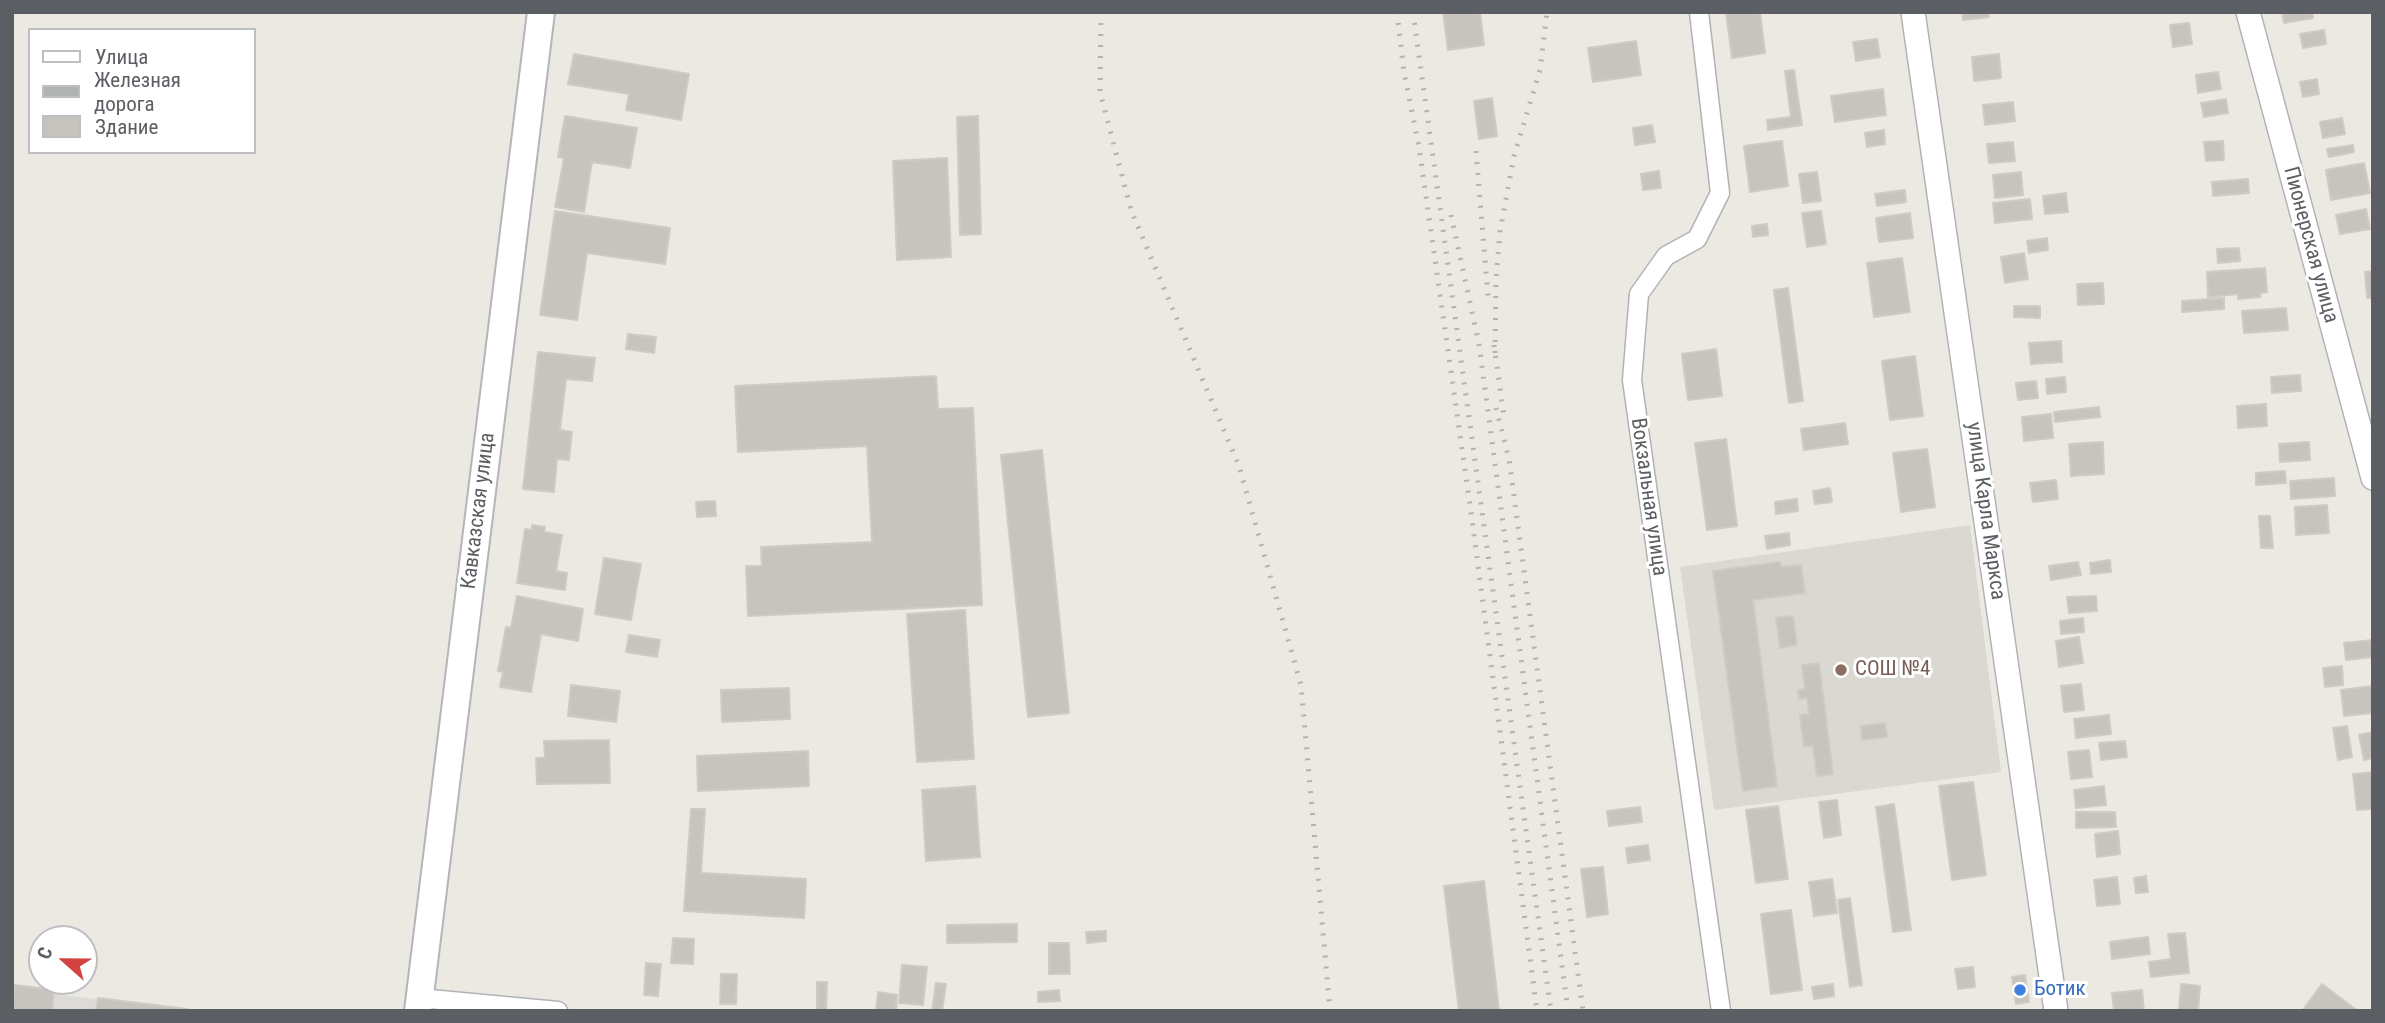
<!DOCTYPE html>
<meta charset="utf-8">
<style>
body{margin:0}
#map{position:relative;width:2385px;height:1023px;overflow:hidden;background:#ece9e3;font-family:"Roboto Condensed",sans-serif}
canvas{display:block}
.frame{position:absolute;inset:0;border:14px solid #5b5e62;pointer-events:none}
.legend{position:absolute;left:28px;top:28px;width:228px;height:126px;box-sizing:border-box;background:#fff;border:2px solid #bdbfc0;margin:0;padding:9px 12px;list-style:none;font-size:21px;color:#5b5e62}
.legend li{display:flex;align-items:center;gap:14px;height:35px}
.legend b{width:35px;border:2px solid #bdbfc0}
.north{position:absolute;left:28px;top:925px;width:70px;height:70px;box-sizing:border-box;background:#fff;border:2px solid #bdbfc0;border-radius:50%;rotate:291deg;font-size:19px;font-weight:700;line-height:28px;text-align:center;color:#5b5e62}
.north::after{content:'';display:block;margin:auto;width:24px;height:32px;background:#d34341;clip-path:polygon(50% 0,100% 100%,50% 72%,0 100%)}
</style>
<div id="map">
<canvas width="2385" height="1023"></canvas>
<div class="frame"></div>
<ul class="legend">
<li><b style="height:9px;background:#fff"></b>Улица</li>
<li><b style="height:9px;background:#b1b2b2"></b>Железная дорога</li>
<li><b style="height:19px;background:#c7c4c0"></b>Здание</li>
</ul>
<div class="north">С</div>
</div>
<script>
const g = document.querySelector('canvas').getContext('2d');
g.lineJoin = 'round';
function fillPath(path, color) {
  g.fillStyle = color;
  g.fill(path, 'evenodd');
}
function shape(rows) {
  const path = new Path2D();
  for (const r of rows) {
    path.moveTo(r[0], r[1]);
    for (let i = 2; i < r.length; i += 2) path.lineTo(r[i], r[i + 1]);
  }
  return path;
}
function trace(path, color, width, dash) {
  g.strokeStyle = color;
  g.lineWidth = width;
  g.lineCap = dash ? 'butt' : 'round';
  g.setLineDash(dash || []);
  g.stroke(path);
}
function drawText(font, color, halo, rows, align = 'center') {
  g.font = font + ' "Roboto Condensed",sans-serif';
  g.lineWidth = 6;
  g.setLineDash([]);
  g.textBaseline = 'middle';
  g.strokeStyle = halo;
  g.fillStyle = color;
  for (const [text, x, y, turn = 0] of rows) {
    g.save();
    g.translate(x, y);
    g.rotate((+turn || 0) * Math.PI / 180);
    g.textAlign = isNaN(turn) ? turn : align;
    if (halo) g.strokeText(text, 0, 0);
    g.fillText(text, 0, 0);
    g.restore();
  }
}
const industrial = shape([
 [12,990,209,1011,12,1011]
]);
const education = shape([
 [1970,525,2001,772,1714,810,1680,567]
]);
const building = shape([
 [1443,12,1480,12,1484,45,1448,50,1443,12],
 [1726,12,1760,12,1765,53,1732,58,1726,12],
 [1962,12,1988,12,1989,17,1963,20,1962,12],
 [2312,12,2313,18,2284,23,2282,13,2312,12],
 [2189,23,2192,44,2173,47,2170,25,2189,23],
 [2324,30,2326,44,2303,48,2300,34,2324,30],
 [1877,39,1880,57,1856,61,1853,42,1877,39],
 [1636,41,1641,75,1593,82,1588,48,1636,41],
 [574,54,689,74,681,120,626,110,629,94,568,84,574,54],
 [1999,54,2001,78,1974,81,1972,57,1999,54],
 [1794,70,1802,125,1768,130,1767,120,1791,117,1785,71,1794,70],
 [2218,72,2221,89,2198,93,2196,75,2218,72],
 [2317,79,2319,94,2303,97,2300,82,2317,79],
 [1883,89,1886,115,1835,122,1831,96,1883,89],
 [1492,98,1497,136,1479,139,1474,101,1492,98],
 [2226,99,2228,113,2204,117,2201,103,2226,99],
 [2013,102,2015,121,1985,125,1983,105,2013,102],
 [565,116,637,128,630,168,592,162,584,212,555,207,564,158,558,157,565,116],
 [978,116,981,234,960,235,957,117,978,116],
 [2342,118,2345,134,2323,138,2320,122,2342,118],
 [1652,125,1655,142,1635,145,1633,128,1652,125],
 [1884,130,1885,144,1867,147,1865,133,1884,130],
 [1782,141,1788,186,1750,192,1744,146,1782,141],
 [2223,141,2224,160,2206,161,2204,142,2223,141],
 [2013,142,2015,161,1989,163,1987,144,2013,142],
 [2353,145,2354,152,2329,157,2327,149,2353,145],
 [947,158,951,257,897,260,893,161,947,158],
 [2364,163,2370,193,2331,200,2326,170,2364,163],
 [1659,171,1661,188,1643,190,1641,174,1659,171],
 [1817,172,1821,201,1803,203,1799,174,1817,172],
 [2021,172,2023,195,1995,198,1993,175,2021,172],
 [2248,179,2249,193,2213,196,2212,182,2248,179],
 [1905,190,1906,202,1877,206,1875,194,1905,190],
 [2066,193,2068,212,2045,214,2043,196,2066,193],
 [2030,199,2032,219,1995,223,1993,203,2030,199],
 [2366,209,2370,229,2340,234,2336,215,2366,209],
 [555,211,670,228,665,264,587,253,577,320,540,315,555,211],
 [1821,211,1826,244,1807,247,1802,213,1821,211],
 [1910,213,1913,238,1879,242,1876,218,1910,213],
 [1767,224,1768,235,1753,237,1752,226,1767,224],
 [2047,238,2048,250,2029,253,2027,241,2047,238],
 [2239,248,2240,261,2218,263,2217,249,2239,248],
 [2024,253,2028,279,2005,283,2001,257,2024,253],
 [1902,258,1910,312,1874,317,1867,263,1902,258],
 [2265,268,2267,292,2260,293,2260,297,2238,299,2238,294,2208,297,2207,272,2265,268],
 [2373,271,2373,298,2367,298,2365,272,2373,271],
 [2103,283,2104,304,2078,305,2077,284,2103,283],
 [1788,288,1803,401,1789,403,1774,290,1788,288],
 [2224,298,2224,309,2182,312,2182,301,2224,298],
 [2014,306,2040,306,2040,318,2014,317,2014,306],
 [2286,308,2288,330,2244,333,2242,311,2286,308],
 [628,334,656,337,654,353,626,349,628,334],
 [2061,341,2062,362,2031,364,2029,343,2061,341],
 [1716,349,1722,396,1688,400,1682,354,1716,349],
 [538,352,595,358,592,381,566,379,560,430,572,432,569,460,557,459,554,492,523,489,538,352],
 [1915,356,1923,416,1890,420,1882,361,1915,356],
 [2300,375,2301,391,2272,393,2271,377,2300,375],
 [936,376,938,409,973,408,982,605,748,616,746,566,762,566,761,547,872,542,867,446,738,452,735,386,936,376],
 [2065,377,2066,392,2047,394,2046,379,2065,377],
 [2036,381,2038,398,2018,400,2016,383,2036,381],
 [2266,404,2267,426,2238,428,2237,406,2266,404],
 [2099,407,2100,417,2055,422,2054,412,2099,407],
 [2051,414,2053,438,2024,441,2022,417,2051,414],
 [1845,423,1848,444,1804,450,1801,429,1845,423],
 [1726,439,1737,526,1707,530,1695,443,1726,439],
 [2103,442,2104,474,2071,476,2069,444,2103,442],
 [2309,442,2310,460,2280,462,2279,444,2309,442],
 [1927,449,1935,507,1901,512,1893,453,1927,449],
 [1042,450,1069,713,1028,717,1001,455,1042,450],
 [2285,471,2286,483,2256,485,2256,473,2285,471],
 [2334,478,2335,496,2291,499,2290,481,2334,478],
 [2056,480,2058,499,2033,502,2030,483,2056,480],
 [1830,488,1832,502,1815,504,1813,491,1830,488],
 [1797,499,1798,511,1776,514,1775,502,1797,499],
 [715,501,716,516,697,517,696,502,715,501],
 [2327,505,2329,533,2296,535,2295,507,2327,505],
 [2259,516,2270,516,2273,548,2261,548,2259,516],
 [532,525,545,527,544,532,562,535,556,571,567,573,565,590,517,583,525,529,532,530,532,525],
 [1789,533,1790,545,1767,549,1765,536,1789,533],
 [604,558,641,564,631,620,595,614,604,558],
 [2110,560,2111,572,2091,574,2090,563,2110,560],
 [1780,562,1781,567,1801,565,1805,593,1753,600,1777,786,1743,791,1713,571,1780,562],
 [2078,562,2081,575,2051,580,2049,566,2078,562],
 [517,596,583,609,578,641,541,634,531,692,500,687,503,672,498,671,506,627,511,628,517,596],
 [2096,596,2097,611,2069,613,2067,597,2096,596],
 [965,610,974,759,917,762,907,614,965,610],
 [1793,616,1797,645,1780,648,1776,618,1793,616],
 [2083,618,2084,632,2061,634,2060,621,2083,618],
 [629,635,660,640,657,657,626,652,629,635],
 [2079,637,2083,663,2059,667,2056,641,2079,637],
 [2373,640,2373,657,2346,660,2344,643,2373,640],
 [1819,663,1833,774,1817,776,1813,746,1804,747,1800,715,1809,714,1807,698,1799,699,1798,690,1805,689,1802,665,1819,663],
 [2342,666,2343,685,2325,687,2323,668,2342,666],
 [2081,684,2084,710,2064,712,2061,686,2081,684],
 [571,685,620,691,616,722,568,716,571,685],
 [2373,686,2373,713,2344,716,2341,690,2373,686],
 [789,688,790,719,722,722,721,690,789,688],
 [2109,715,2111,734,2076,738,2074,719,2109,715],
 [1885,723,1887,737,1862,740,1861,726,1885,723],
 [2347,726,2352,757,2338,760,2333,728,2347,726],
 [2373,732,2373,758,2364,760,2359,735,2373,732],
 [609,740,610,783,537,784,536,758,545,758,544,741,609,740],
 [2125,741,2127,757,2101,760,2099,743,2125,741],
 [2089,750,2092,777,2071,779,2068,752,2089,750],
 [808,751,809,786,698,791,697,756,808,751],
 [2373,772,2373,809,2357,810,2353,774,2373,772],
 [1973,782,1986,875,1952,880,1939,786,1973,782],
 [975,786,980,857,926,861,922,790,975,786],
 [2104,786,2106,805,2076,808,2074,790,2104,786],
 [1837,800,1841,835,1824,838,1819,802,1837,800],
 [1894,804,1911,930,1893,932,1876,807,1894,804],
 [1778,806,1788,879,1756,883,1746,810,1778,806],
 [1640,807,1642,822,1609,826,1607,811,1640,807],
 [691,809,705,809,701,873,806,879,804,918,684,911,691,809],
 [2076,812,2115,812,2116,827,2076,828,2076,812],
 [2118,831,2120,854,2097,857,2095,834,2118,831],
 [1648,845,1650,860,1628,863,1626,848,1648,845],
 [1603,867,1608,914,1587,917,1581,869,1603,867],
 [2146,876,2148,892,2136,893,2134,878,2146,876],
 [2117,877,2120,904,2097,906,2094,880,2117,877],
 [1832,879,1837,913,1814,916,1809,882,1832,879],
 [1484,881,1499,1011,1459,1011,1444,886,1484,881],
 [1850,898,1862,985,1850,987,1838,900,1850,898],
 [1791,910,1802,990,1771,994,1761,914,1791,910],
 [1017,924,1017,942,947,943,947,925,1017,924],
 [1106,931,1106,941,1087,943,1086,932,1106,931],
 [2185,933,2189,973,2151,977,2149,962,2171,959,2168,934,2185,933],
 [2148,937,2150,954,2112,959,2110,942,2148,937],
 [673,938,694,939,693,964,671,963,673,938],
 [1049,943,1069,943,1070,974,1049,974,1049,943],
 [646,963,661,964,658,996,644,995,646,963],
 [902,965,927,967,923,1005,899,1003,902,965],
 [1973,967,1975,987,1958,989,1955,969,1973,967],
 [721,974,737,974,736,1004,720,1004,721,974],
 [2025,975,2029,1002,2016,1004,2012,977,2025,975],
 [817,982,827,982,826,1011,817,1010,817,982],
 [936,983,946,984,942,1011,932,1011,936,983],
 [1833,984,1834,996,1814,999,1812,987,1833,984],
 [2181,984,2200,986,2198,1011,2179,1011,2181,984],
 [2322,984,2358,1011,2302,1011,2322,984],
 [15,985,54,990,52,1011,12,1011,15,985],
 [1059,990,1060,1001,1038,1002,1038,992,1059,990],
 [2142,990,2144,1011,2114,1011,2112,993,2142,990],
 [878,992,897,995,896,1011,876,1011,878,992],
 [98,998,187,1009,186,1011,96,1011,98,998]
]);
const minor = shape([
 [1699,12,1720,193,1697,239,1666,256,1639,294,1632,380,1721,1011],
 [419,998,558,1011]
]);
const tertiary = shape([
 [1913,12,2056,1011],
 [2248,12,2373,478]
]);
const secondary = shape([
 [418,1011,541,12]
]);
const rail = shape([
 [1101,12,1100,92,1131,210,1239,466,1301,685,1330,1011],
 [1397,12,1404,72,1419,147,1470,505,1537,1011],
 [1413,12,1551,1011],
 [1476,151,1488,296],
 [1451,215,1479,344,1568,1011],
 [1494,345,1504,417],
 [1495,353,1496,278,1500,232,1514,156,1540,70,1547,12],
 [1496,408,1509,459,1583,1011]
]);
const markers = [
 [1841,670,7,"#8d6e63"],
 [2020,990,7,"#3f7fe0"]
];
const streetNames = [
 ["Пионерская улица",2310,245,75],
 ["Вокзальная улица",1648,497,82],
 ["Кавказская улица",479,511,-83],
 ["улица Карла Маркса",1985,511,82]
];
const educationNames = [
 ["СОШ №4",1855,670]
];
const shopNames = [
 ["Ботик",2034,990]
];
fillPath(industrial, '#dddbd7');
fillPath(education, '#dbd8d1');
fillPath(building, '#c7c4c0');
trace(building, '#d0cac2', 2);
trace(minor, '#b0b3b6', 21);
trace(tertiary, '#b0b3b6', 26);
trace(secondary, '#b2b5b9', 30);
trace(minor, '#fff', 18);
trace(tertiary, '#fff', 23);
trace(secondary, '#fff', 26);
trace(rail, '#b1b2b2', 5, [2, 9]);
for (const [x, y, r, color] of markers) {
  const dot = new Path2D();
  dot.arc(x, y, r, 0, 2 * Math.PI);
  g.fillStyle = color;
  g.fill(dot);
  trace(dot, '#fff', 2.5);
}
drawText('21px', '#5b5e62', '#fff', streetNames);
drawText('21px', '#785e54', '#fff', educationNames, 'left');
drawText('21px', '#366cbe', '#fff', shopNames, 'left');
</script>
